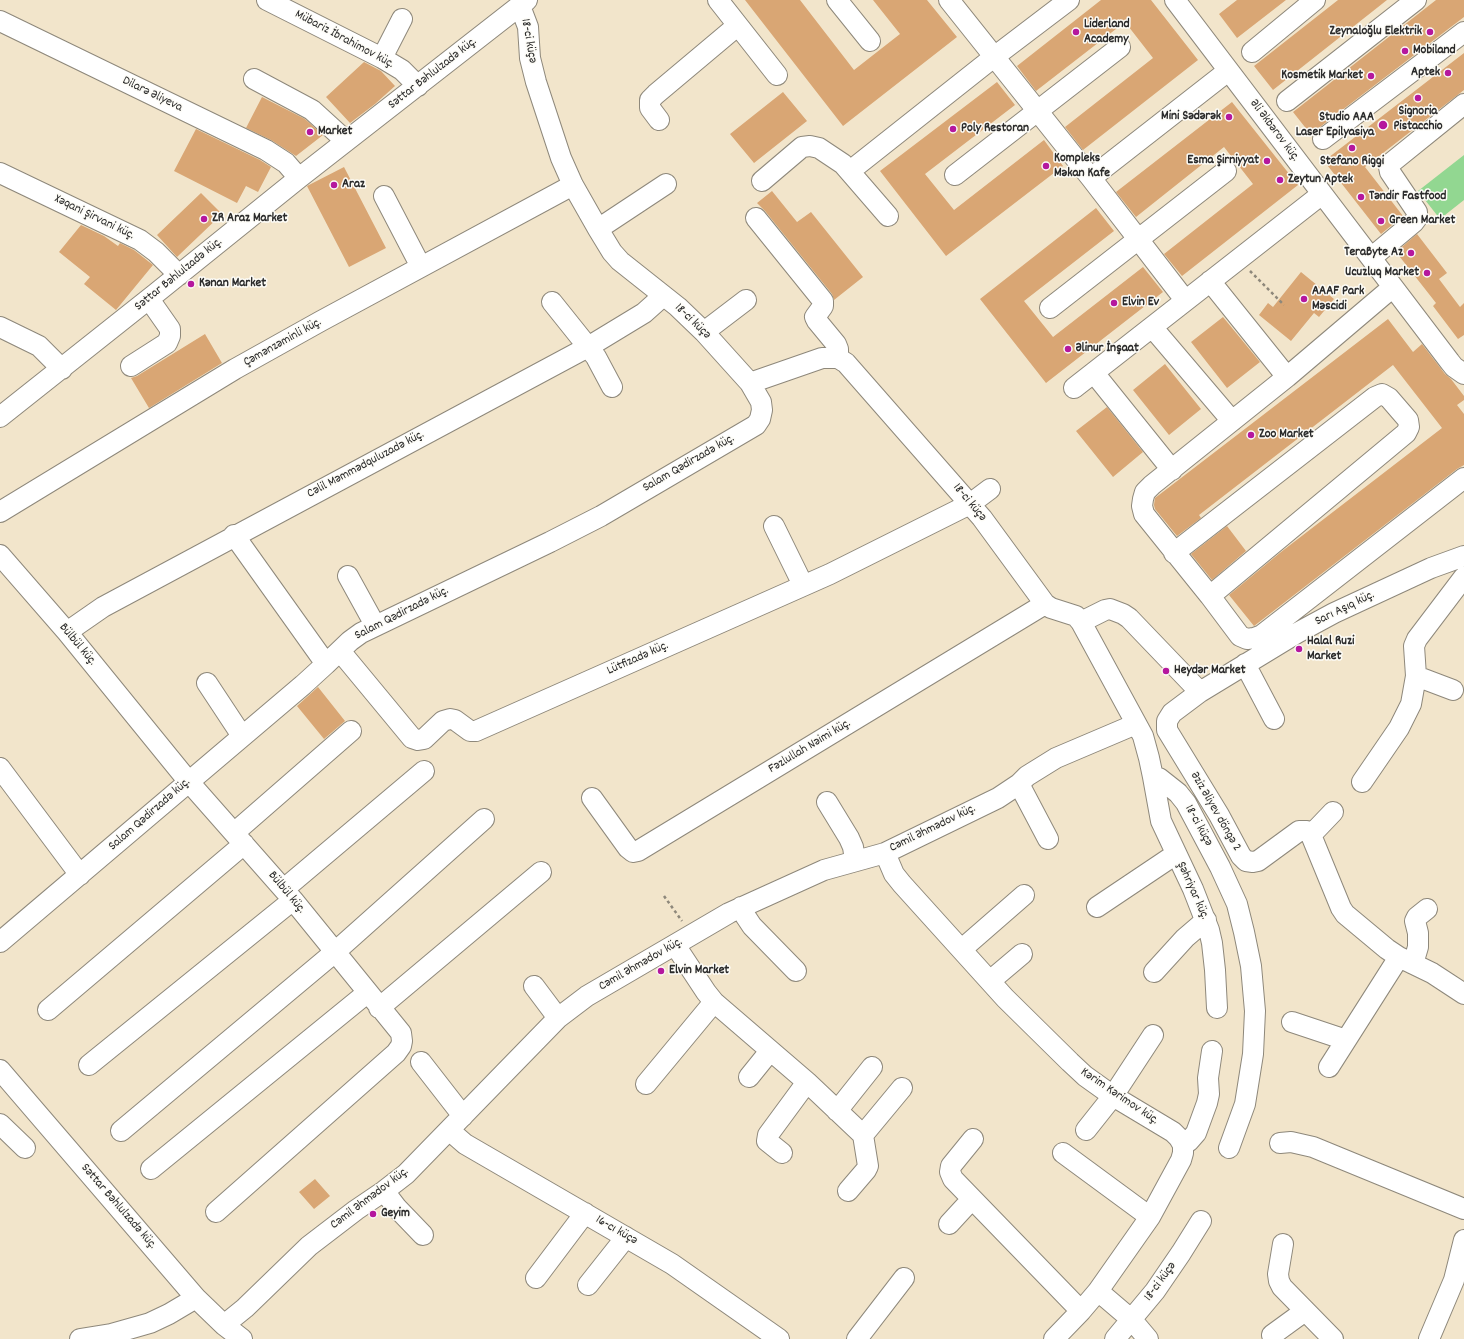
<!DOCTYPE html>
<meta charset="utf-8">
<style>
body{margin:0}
canvas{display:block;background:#f2e5cb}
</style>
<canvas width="1464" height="1339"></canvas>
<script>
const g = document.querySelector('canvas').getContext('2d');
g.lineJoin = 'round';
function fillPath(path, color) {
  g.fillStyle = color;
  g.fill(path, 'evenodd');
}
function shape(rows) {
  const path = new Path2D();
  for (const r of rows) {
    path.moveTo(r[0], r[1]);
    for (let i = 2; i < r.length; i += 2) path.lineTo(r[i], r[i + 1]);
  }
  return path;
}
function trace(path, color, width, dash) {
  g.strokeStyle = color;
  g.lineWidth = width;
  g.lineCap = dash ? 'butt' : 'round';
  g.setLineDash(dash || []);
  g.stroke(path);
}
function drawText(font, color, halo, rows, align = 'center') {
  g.font = font + ' Dekko,sans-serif';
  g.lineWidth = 3;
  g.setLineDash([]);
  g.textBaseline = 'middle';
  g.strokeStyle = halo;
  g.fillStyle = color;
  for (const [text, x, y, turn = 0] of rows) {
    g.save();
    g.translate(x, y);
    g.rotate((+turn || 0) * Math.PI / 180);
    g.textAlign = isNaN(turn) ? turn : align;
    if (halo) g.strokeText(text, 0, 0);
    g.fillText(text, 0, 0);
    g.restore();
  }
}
const green = shape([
 [1464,155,1464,200,1440,219,1418,191]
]);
const building = shape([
 [745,0,800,0,854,70,900,34,873,0,927,0,957,37,843,126],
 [1101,0,1151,0,1198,60,1083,150,1065,127,1153,58,1125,22,1036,91,1017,66],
 [1237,0,1286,0,1237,38,1219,14],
 [1338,0,1387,0,1273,90,1254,66],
 [1436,0,1464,0,1464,17,1316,130,1312,136,1293,112],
 [1464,53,1464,90,1365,167,1403,216,1381,234,1324,161],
 [364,62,381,71,395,86,375,104,350,123,326,97],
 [997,82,1015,105,925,174,954,210,1044,140,1063,166,946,256,880,171],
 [783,92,807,121,754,163,730,134],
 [262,97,305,119,323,135,296,156,271,140,246,128],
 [1232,102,1298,185,1182,276,1164,254,1253,184,1224,147,1136,217,1116,192],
 [196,129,260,160,271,167,258,192,246,186,237,203,174,171],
 [344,167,386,248,349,267,307,186],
 [772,191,797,222,811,212,863,277,834,300,832,294,765,211,757,203],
 [201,193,222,214,177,257,157,235],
 [1096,208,1114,231,1024,301,1053,337,1143,267,1163,292,1046,383,980,299],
 [81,225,104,236,118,246,120,243,134,250,153,265,116,310,84,284,90,277,59,252],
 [1417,234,1447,273,1439,279,1460,307,1464,303,1464,335,1458,339,1433,306,1436,303,1396,252],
 [1301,272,1334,299,1319,317,1314,313,1291,341,1259,315,1268,303,1273,307],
 [1223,317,1260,362,1227,388,1191,342],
 [1388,319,1413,352,1422,344,1445,374,1451,379,1464,396,1464,400,1457,405,1464,414,1464,465,1457,469,1254,626,1229,595,1281,552,1442,428,1393,365,1199,515,1201,518,1177,536,1155,509,1154,505,1155,498],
 [205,334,222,363,149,408,131,378,137,376],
 [1165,364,1201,409,1169,435,1133,390],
 [1107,407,1143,452,1113,477,1076,431],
 [1227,526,1246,551,1212,580,1191,554],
 [318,687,345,721,324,739,297,706],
 [315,1179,330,1196,314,1209,299,1192]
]);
const path = shape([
 [1250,271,1284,305],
 [664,896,682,921]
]);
const minor = shape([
 [267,0,382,58,402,70,418,86],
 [718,0,777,75],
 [837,0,870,41],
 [949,0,1091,178,1185,300],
 [1175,0,1450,362,1454,367,1464,374],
 [520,6,528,27,530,58,536,82,561,158,573,185,598,229,612,252,620,261,678,307,704,332,750,383,822,358,838,358,846,363,982,518,1045,604,1051,608,1076,616,1081,622,1143,736,1149,758,1153,777,1159,778,1178,793,1186,803,1220,867,1237,904,1244,932,1251,966,1255,1011,1253,1054,1245,1104,1229,1148],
 [0,21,266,150,286,163,299,178],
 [1252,52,1315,0],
 [382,58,402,19],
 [254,79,312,110,346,141],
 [1287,101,1416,0],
 [659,120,650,108,650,100,656,94,737,26],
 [1323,139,1464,32],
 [850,171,994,57,1069,0],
 [0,173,140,240,156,252,179,275],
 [955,175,1120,47],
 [1091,178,1228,71],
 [762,181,802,147,810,146,819,148,843,164,888,216],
 [384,196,421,267],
 [756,218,823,301,823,306,815,317,817,321,836,344,838,349,838,358],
 [598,229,666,184],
 [1371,258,1414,222,1417,218,1417,212,1390,172,1389,167,1391,163,1464,104],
 [1210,281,1287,377],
 [1393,287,1287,377,1152,485,1145,492,1143,499,1142,506,1144,514,1210,596,1240,636,1247,639,1254,638,1262,635,1464,478],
 [552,302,596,357,612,387],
 [1050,308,1226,171],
 [0,327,39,346,62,369],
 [1152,327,1232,421],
 [704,332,746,300],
 [131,366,167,343,170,336,170,329,149,299],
 [1094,373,1172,470],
 [1074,388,1322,194],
 [0,417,155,294,299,178,527,0],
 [0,512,235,369,321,321,573,185],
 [774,526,803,585],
 [234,535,326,664],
 [1174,553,1375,397,1382,394,1389,398,1408,420,1409,427,1406,433,1210,596],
 [0,555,67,632,189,782,293,900,401,1033,402,1041,401,1046,396,1053,216,1212],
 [348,576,375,625],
 [1081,622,1105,610,1110,609,1123,614,1129,618,1200,692,1297,633,1334,613,1431,568,1464,556],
 [67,632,103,607,588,347,644,313,663,296],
 [340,651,412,738,418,740,424,739,443,721,450,719,455,720,470,731,476,731,830,574,970,504,990,489],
 [1245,664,1274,719],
 [1416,676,1453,690],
 [207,683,242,736],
 [1200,692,1172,713,1167,721,1167,730,1219,815,1241,856,1246,861,1253,862,1258,861,1299,831,1307,831,1311,835,1341,908,1345,914,1387,949,1399,957,1432,973,1464,994],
 [0,768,80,875],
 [1153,777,1161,821,1193,889,1209,930,1212,943,1215,970,1217,1008],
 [1362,782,1399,728,1411,704,1416,676,1414,646,1417,639,1464,577],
 [1019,784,1048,839],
 [592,798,628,848,633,852,638,851,1045,604],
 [827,802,849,838,853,847,855,860],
 [234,833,351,731],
 [1311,835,1333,812],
 [885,853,894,874,902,884,1005,998,1070,1062,1085,1076,1113,1096,1173,1132,1179,1138,1183,1145,1183,1153,1181,1160,1150,1217,1098,1291,1081,1311,1054,1339],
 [284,889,424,771],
 [741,907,746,917,752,926,796,971],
 [1097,907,1176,854],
 [0,942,303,685,326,664,350,641,361,633,550,542,601,516,756,425,760,419,762,410,761,402,750,383],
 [675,945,706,992,714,1002,807,1082,863,1135,868,1166,866,1170,848,1191],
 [962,949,1024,895],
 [1413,964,1418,947,1418,933,1415,921,1417,917,1427,909],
 [1154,972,1185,938,1206,920],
 [990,981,1022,954],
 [534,986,558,1018],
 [379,1008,541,872],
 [48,1010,244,844],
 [1292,1022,1346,1040],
 [421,1062,463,1116],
 [89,1065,293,900],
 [1329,1067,1399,957],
 [0,1070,196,1298,224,1325,242,1339],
 [749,1077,770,1051],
 [646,1084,714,1002],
 [837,1111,872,1067],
 [0,1124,25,1148],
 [449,1130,465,1144,672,1264,779,1339],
 [1086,1130,1113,1096,1153,1035],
 [121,1131,335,952,484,819],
 [863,1135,902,1088],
 [973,1139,951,1166,950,1172,953,1179,1081,1311],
 [1280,1143,1291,1142,1313,1147,1464,1209],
 [1183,1145,1189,1141,1196,1133,1207,1103,1209,1094,1208,1078,1212,1051],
 [782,1153,767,1141,768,1135,807,1082],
 [1063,1153,1150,1217],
 [151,1169,367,993],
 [384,1191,397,1208,423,1235],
 [949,1224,972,1199],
 [1283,1244,1278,1274,1279,1281,1282,1287,1333,1339],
 [536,1278,585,1213],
 [588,1285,626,1237],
 [1098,1291,1132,1320,1148,1339],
 [224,1325,245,1308,309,1246,356,1210,384,1191,406,1174,558,1018,587,996,729,913,824,870,885,853,998,798,1019,784,1027,776,1056,758,1136,724],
 [1272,1335,1305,1311],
 [80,1339,111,1334,150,1323,169,1314,196,1298],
 [857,1339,904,1278],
 [1115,1339,1155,1291,1181,1253,1201,1221],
 [1429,1339,1454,1280,1464,1240]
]);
const markers = [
 [1076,32,4,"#b5179e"],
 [1430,32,4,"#b5179e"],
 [1405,51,4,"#b5179e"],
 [1448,73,4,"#b5179e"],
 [1371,76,4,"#b5179e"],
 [1418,98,4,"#b5179e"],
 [1229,117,4,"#b5179e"],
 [1383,125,5,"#b5179e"],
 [953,129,4,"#b5179e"],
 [310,132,4,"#b5179e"],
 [1352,148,4,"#b5179e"],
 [1267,161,4,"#b5179e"],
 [1046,166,4,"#b5179e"],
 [1280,180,4,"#b5179e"],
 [334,185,4,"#b5179e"],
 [1361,197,4,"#b5179e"],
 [204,219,4,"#b5179e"],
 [1381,221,4,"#b5179e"],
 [1411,253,4,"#b5179e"],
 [1427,273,4,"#b5179e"],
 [191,284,4,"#b5179e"],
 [1304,299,4,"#b5179e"],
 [1114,303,4,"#b5179e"],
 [1068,349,4,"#b5179e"],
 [1251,435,4,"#b5179e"],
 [1299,649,4,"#b5179e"],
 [1166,671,4,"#b5179e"],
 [661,971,4,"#b5179e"],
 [373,1214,4,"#b5179e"]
];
const poiNames = [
 ["Liderland",1084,25],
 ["Academy",1084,40],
 ["Zeynaloğlu Elektrik",1422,32,"right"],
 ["Mobiland",1413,51],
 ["Aptek",1440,73,"right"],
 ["Kosmetik Market",1363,76,"right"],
 ["Signoria",1418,112,"center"],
 ["Pistacchio",1418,127,"center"],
 ["Mini Sədərək",1221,117,"right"],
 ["Studio AAA",1374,118,"right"],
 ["Laser Epilyasiya",1374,133,"right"],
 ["Poly Restoran",961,129],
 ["Market",318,132],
 ["Kompleks",1054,159],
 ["Məkan Kafe",1054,174],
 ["Esma Şirniyyat",1259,161,"right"],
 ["Stefano Riggi",1352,162,"center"],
 ["Zeytun Aptek",1288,180],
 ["Araz",342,185],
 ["Təndir Fastfood",1369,197],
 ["ZR Araz Market",212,219],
 ["Green Market",1389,221],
 ["TeraByte Az",1403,253,"right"],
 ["Ucuzluq Market",1419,273,"right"],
 ["Kənan Market",199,284],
 ["AAAF Park",1312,292],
 ["Məscidi",1312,307],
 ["Elvin Ev",1122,303],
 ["Əlinur İnşaat",1076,349],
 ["Zoo Market",1259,435],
 ["Halal Ruzi",1307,642],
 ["Market",1307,657],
 ["Heydər Market",1174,671],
 ["Elvin Market",669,971],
 ["Geyim",381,1214]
];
const streetNames = [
 ["Mübariz İbrahimov küç.",344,40,28],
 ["18-ci küçə",528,41,80],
 ["Səttar Bəhlulzadə küç.",433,74,-38],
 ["Dilarə Əliyeva",152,95,26],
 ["Əli Əkbərov küç.",1274,131,53],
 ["Xəqani Şirvani küç.",94,218,26],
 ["Səttar Bəhlulzadə küç.",179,275,-39],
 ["18-ci küçə",692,322,44],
 ["Çəmənzəminli küç.",283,343,-29],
 ["Salam Qədirzadə küç.",689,464,-30],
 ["Cəlil Məmmədquluzadə küç.",366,465,-28],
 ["18-ci küçə",969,503,50],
 ["Sarı Aşıq küç.",1345,609,-26],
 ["Salam Qədirzadə küç.",402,614,-27],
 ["Bülbül küç.",77,645,50],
 ["Lütfizadə küç.",638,659,-24],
 ["Fəzlullah Nəimi küç.",810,747,-31],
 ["Əziz Əliyev döngə 2",1215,812,60],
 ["Salam Qədirzadə küç.",150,815,-41],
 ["18-ci küçə",1198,826,61],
 ["Cəmil Əhmədov küç.",933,829,-26],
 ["Şəhriyar küç.",1192,891,66],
 ["Bülbül küç.",286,893,50],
 ["Cəmil Əhmədov küç.",641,965,-30],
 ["Kərim Kərimov küç.",1119,1097,34],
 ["Cəmil Əhmədov küç.",370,1199,-37],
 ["Səttar Bəhlulzadə küç.",118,1207,49],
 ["16-cı küçə",616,1231,30],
 ["18-ci küçə",1161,1282,-54]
];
fillPath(green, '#92d791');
fillPath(building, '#d9a674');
trace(minor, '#8e887b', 22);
trace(path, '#8e887b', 2.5, [3, 3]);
trace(minor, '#fff', 20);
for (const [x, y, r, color] of markers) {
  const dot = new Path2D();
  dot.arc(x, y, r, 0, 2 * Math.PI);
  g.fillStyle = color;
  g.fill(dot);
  trace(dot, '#fdfcf7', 1.5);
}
drawText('bold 13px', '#2b2b2b', '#fdfcf7', poiNames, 'left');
drawText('13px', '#2b2b2b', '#fdfcf7', streetNames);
</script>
